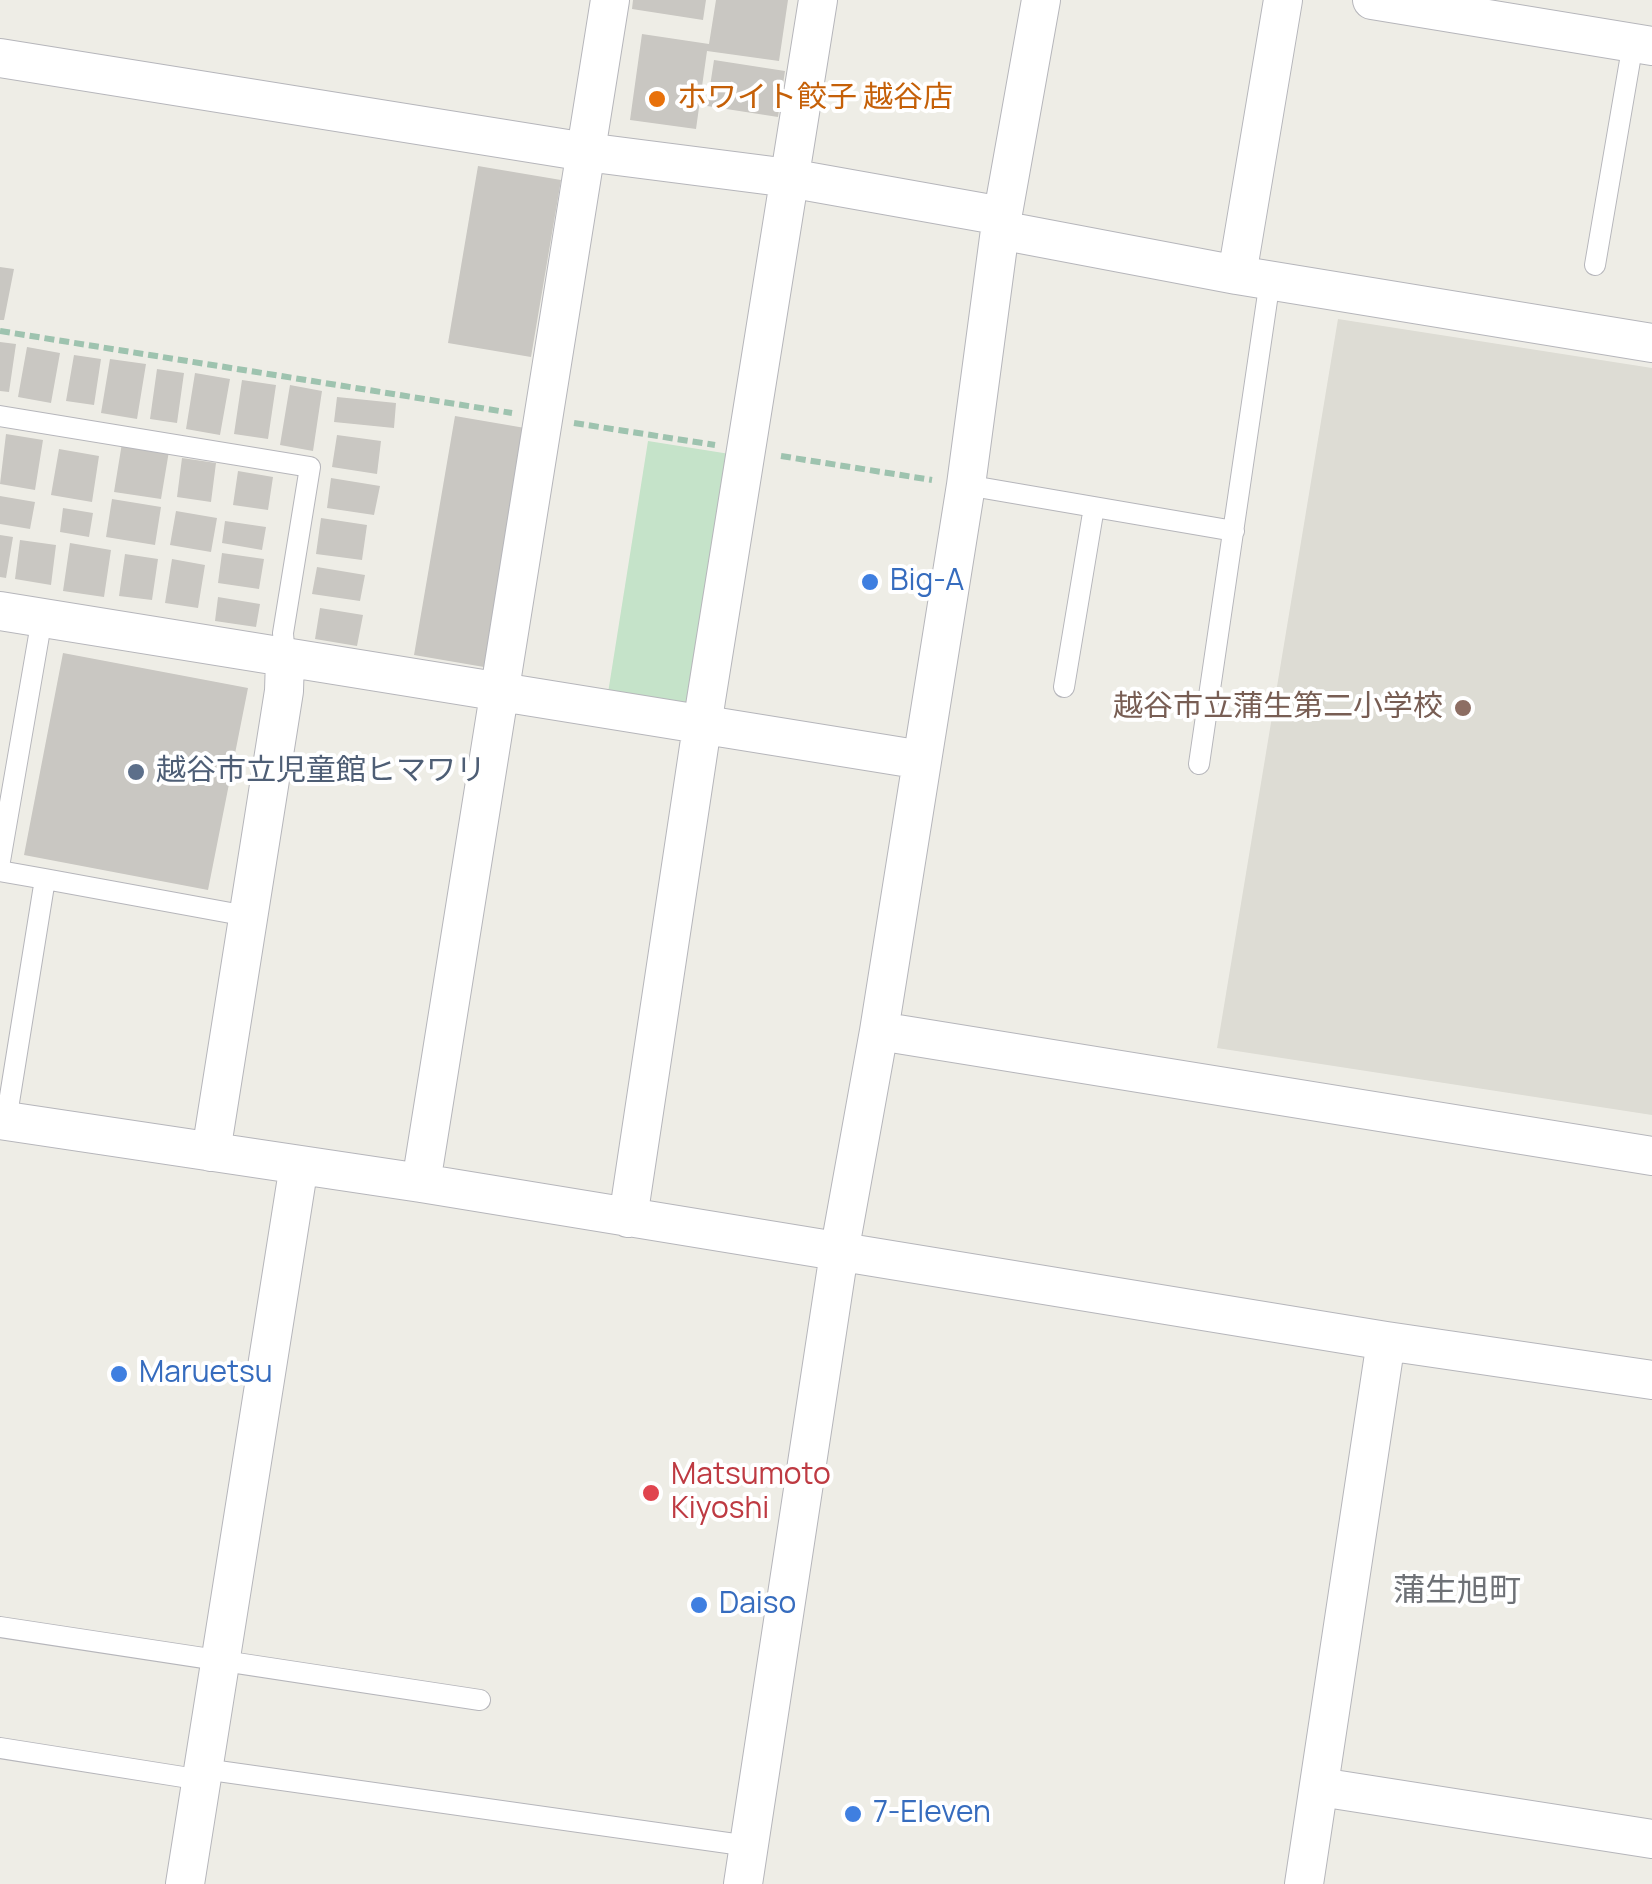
<!DOCTYPE html>
<meta charset="utf-8">
<style>
body{margin:0}
canvas{display:block;background:#eeede6}
</style>
<canvas width="1652" height="1884"></canvas>
<script>
const g = document.querySelector('canvas').getContext('2d');
g.lineJoin = 'round';
function fillPath(path, color) {
  g.fillStyle = color;
  g.fill(path, 'evenodd');
}
function shape(rows) {
  const path = new Path2D();
  for (const r of rows) {
    path.moveTo(r[0], r[1]);
    for (let i = 2; i < r.length; i += 2) path.lineTo(r[i], r[i + 1]);
  }
  return path;
}
function trace(path, color, width, dash) {
  g.strokeStyle = color;
  g.lineWidth = width;
  g.lineCap = dash ? 'butt' : 'round';
  g.setLineDash(dash || []);
  g.stroke(path);
}
function drawText(font, color, halo, rows, align = 'center') {
  g.font = font + ' Manrope,"Noto Sans JP",sans-serif';
  g.lineWidth = 8;
  g.setLineDash([]);
  g.textBaseline = 'middle';
  g.strokeStyle = halo;
  g.fillStyle = color;
  for (const [text, x, y, turn = 0] of rows) {
    g.save();
    g.translate(x, y);
    g.rotate((+turn || 0) * Math.PI / 180);
    g.textAlign = isNaN(turn) ? turn : align;
    if (halo) g.strokeText(text, 0, 0);
    g.fillText(text, 0, 0);
    g.restore();
  }
}
const education = shape([
 [1338,319,1652,368,1652,1115,1217,1048]
]);
const green = shape([
 [648,441,736,455,688,706,608,693]
]);
const building = shape([
 [633,0,706,0,703,20,632,9],
 [716,0,788,0,779,61,707,51,696,129,630,120,642,34,709,44],
 [714,60,785,71,778,117,707,106],
 [478,166,561,180,531,357,448,343],
 [0,267,14,269,4,320,0,320],
 [0,342,16,344,9,392,0,391],
 [27,347,60,353,51,403,18,397],
 [74,355,101,359,94,405,66,401],
 [110,359,146,364,137,419,101,413],
 [157,369,184,373,177,423,150,419],
 [195,373,230,379,220,435,186,429],
 [242,380,276,385,268,439,234,434],
 [290,385,322,391,313,451,280,445],
 [337,397,396,403,394,428,334,422],
 [455,416,525,428,484,667,414,655],
 [6,434,43,440,35,490,0,484],
 [337,435,381,441,377,474,332,467],
 [122,443,169,451,161,499,114,492],
 [59,449,99,456,92,502,51,495],
 [182,458,216,463,211,502,177,497],
 [238,471,273,477,268,510,233,505],
 [331,478,380,486,374,515,327,508],
 [0,496,35,502,30,529,0,524],
 [112,499,161,507,155,545,106,537],
 [63,508,93,513,89,537,60,532],
 [176,511,217,518,211,552,170,545],
 [321,518,367,525,362,560,316,554],
 [225,521,266,527,262,550,222,543],
 [0,535,13,537,6,578,0,577],
 [20,540,56,545,51,585,15,579],
 [70,543,111,550,104,597,63,591],
 [222,553,264,559,259,589,218,583],
 [125,554,158,559,152,600,119,596],
 [172,559,205,565,198,608,165,603],
 [317,567,365,575,360,601,312,594],
 [218,597,260,604,256,627,215,621],
 [320,608,363,615,357,646,315,639],
 [63,653,248,688,208,890,24,855]
]);
const path = shape([
 [0,331,512,413],
 [574,423,715,445],
 [781,456,932,480]
]);
const lane = shape([
 [1595,265,1633,43],
 [0,416,310,467,283,633,285,659],
 [966,485,1234,531],
 [1064,687,1094,507],
 [1199,764,1270,280],
 [0,861,42,618],
 [0,871,45,879],
 [6,1121,45,879,247,916],
 [0,1627,480,1700],
 [0,1748,202,1780],
 [204,1769,749,1846]
]);
const street = shape([
 [1372,0,1652,46],
 [0,58,586,152,789,178,1002,216],
 [1000,230,1237,275,1652,343],
 [1237,275,1283,0],
 [0,611,922,760],
 [879,1031,1652,1156],
 [0,1120,421,1183,1386,1341,1652,1380],
 [211,1152,284,691,285,659],
 [421,1183,610,0],
 [628,1218,706,700,818,0],
 [1320,1787,1652,1839],
 [185,1884,299,1165],
 [743,1884,839,1253,879,1031,966,485,1000,230,1041,0],
 [1304,1884,1386,1341]
]);
const markers = [
 [657,99,10,"#e8710a"],
 [870,582,10,"#3f7fe0"],
 [1463,708,10,"#8d6e63"],
 [136,772,10,"#5c6f8a"],
 [119,1374,10,"#3f7fe0"],
 [651,1493,10,"#e0444e"],
 [699,1605,10,"#3f7fe0"],
 [853,1814,10,"#3f7fe0"]
];
const foodNames = [
 ["ホワイト餃子 越谷店",677,99]
];
const shopNames = [
 ["Big-A",890,582],
 ["Maruetsu",139,1374],
 ["Daiso",719,1605],
 ["7-Eleven",873,1814]
];
const educationNames = [
 ["越谷市立蒲生第二小学校",1443,708]
];
const serviceNames = [
 ["越谷市立児童館ヒマワリ",156,772]
];
const healthNames = [
 ["Matsumoto",671,1476],
 ["Kiyoshi",671,1510]
];
const neighbourhoodNames = [
 ["蒲生旭町",1457,1592]
];
fillPath(education, '#dddcd4');
fillPath(green, '#c5e3c9');
fillPath(building, '#c9c7c2');
trace(lane, '#b6b6bb', 22);
trace(street, '#b6b6bb', 40);
trace(path, '#9ec3af', 6, [10, 5]);
trace(lane, '#fff', 20);
trace(street, '#fff', 38);
for (const [x, y, r, color] of markers) {
  const dot = new Path2D();
  dot.arc(x, y, r, 0, 2 * Math.PI);
  g.fillStyle = color;
  g.fill(dot);
  trace(dot, '#fff', 4);
}
drawText('30px', '#c56008', '#fff', foodNames, 'left');
drawText('30px', '#366cbe', '#fff', shopNames, 'left');
drawText('30px', '#785e54', '#fff', educationNames, 'right');
drawText('30px', '#4e5e75', '#fff', serviceNames, 'left');
drawText('30px', '#be3a42', '#fff', healthNames, 'left');
drawText('32px', '#6e7176', '#fff', neighbourhoodNames);
</script>
